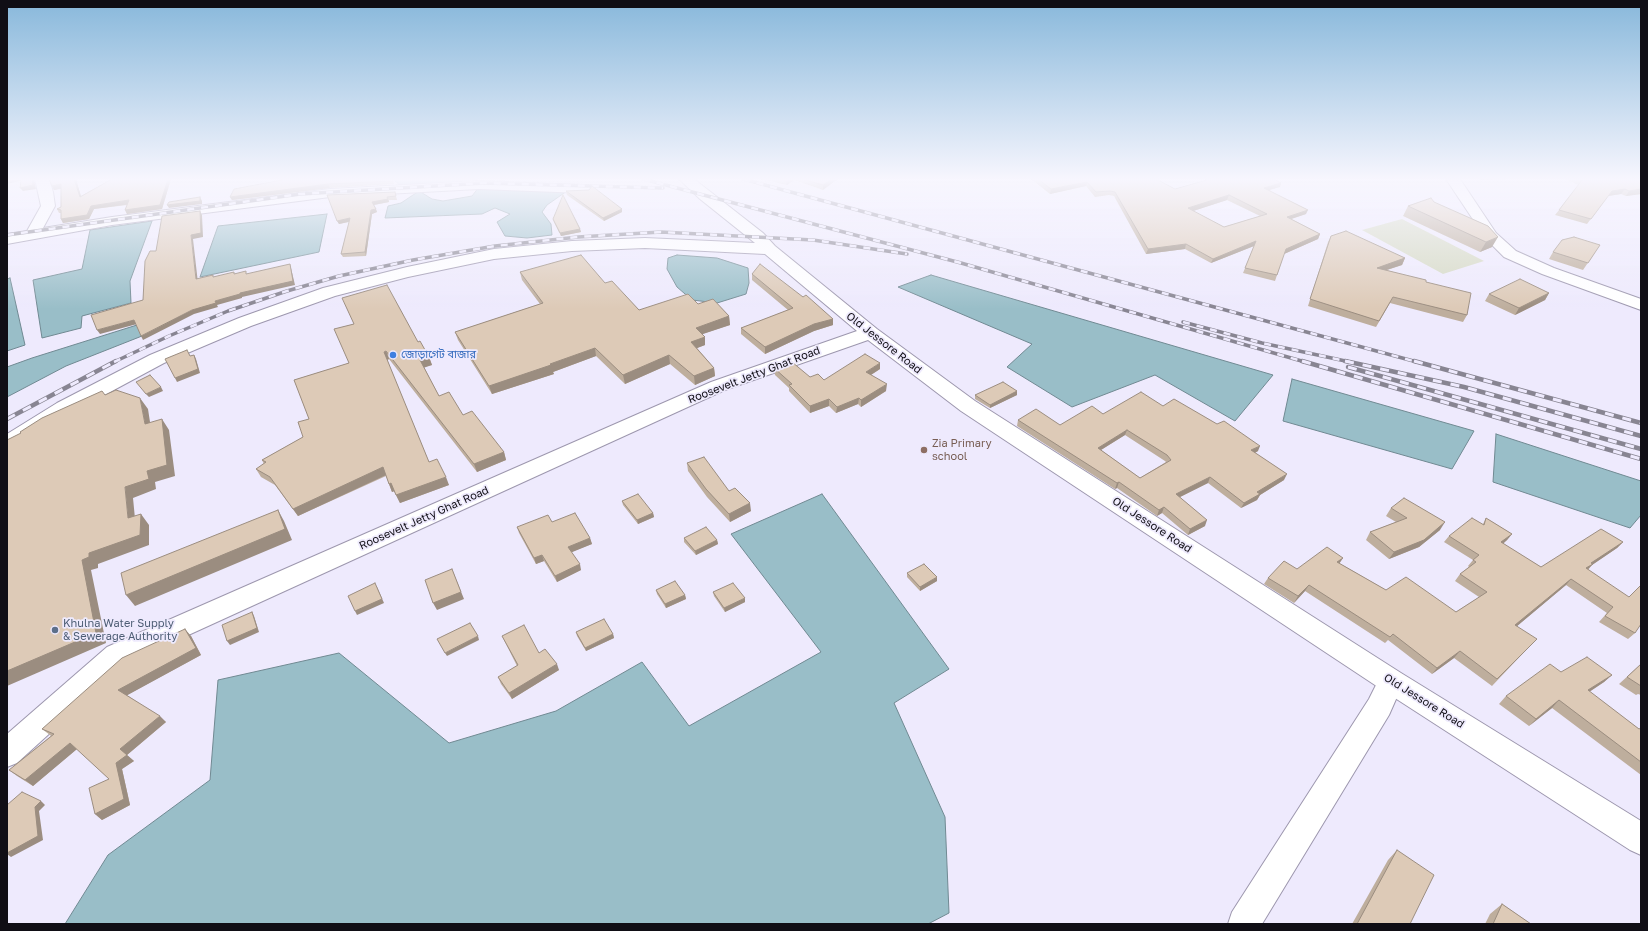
<!DOCTYPE html>
<meta charset="utf-8">
<style>
body{margin:0}
#map{position:relative;width:1648px;height:931px;overflow:hidden;background:#eeeafd;font-family:"Golos Text",sans-serif}
canvas{display:block}
.frame{position:absolute;inset:0;border:8px solid #100e15;pointer-events:none}
</style>
<div id="map">
<canvas width="1648" height="931"></canvas>
<div class="frame"></div>
</div>
<script>
const g = document.querySelector('canvas').getContext('2d');
g.lineJoin = 'round';
function fillPath(path, color) {
  g.fillStyle = color;
  g.fill(path, 'evenodd');
}
function shape(rows) {
  const path = new Path2D();
  for (const r of rows) {
    path.moveTo(r[0], r[1]);
    for (let i = 2; i < r.length; i += 2) path.lineTo(r[i], r[i + 1]);
  }
  return path;
}
function trace(path, color, width, dash) {
  g.strokeStyle = color;
  g.lineWidth = width;
  g.lineCap = dash ? 'butt' : 'round';
  g.setLineDash(dash || []);
  g.stroke(path);
}
function drawText(font, color, halo, rows, align = 'center') {
  g.font = font + ' "Golos Text","Noto Sans Bengali",sans-serif';
  g.lineWidth = 3.5;
  g.setLineDash([]);
  g.textBaseline = 'middle';
  g.strokeStyle = halo;
  g.fillStyle = color;
  for (const [text, x, y, turn = 0] of rows) {
    g.save();
    g.translate(x, y);
    g.rotate((+turn || 0) * Math.PI / 180);
    g.textAlign = isNaN(turn) ? turn : align;
    if (halo) g.strokeText(text, 0, 0);
    g.fillText(text, 0, 0);
    g.restore();
  }
}
const green = shape([
 [1402,219,1484,261,1443,274,1362,230]
]);
const water = shape([
 [395,179,477,179,472,182,400,185,395,181,395,179],
 [479,187,567,191,547,205,542,212,551,224,552,235,527,238,505,236,497,222,510,214,495,208,482,214,385,218,388,206,401,203,419,191,432,199,443,201,472,196,479,187],
 [327,214,319,252,200,277,218,226,327,214],
 [152,221,130,281,131,303,82,316,81,328,42,338,33,280,82,269,90,230,152,221],
 [677,255,717,258,748,268,749,283,746,294,717,303,692,300,677,287,667,269,668,258,677,255],
 [931,275,1273,375,1235,421,1155,375,1072,407,1007,367,1032,344,898,287,931,275],
 [10,278,25,345,7,351,7,279,10,278],
 [137,325,142,336,66,366,7,397,7,367,32,358,137,325],
 [1292,379,1474,431,1452,469,1283,421,1292,379],
 [1496,434,1641,481,1641,515,1630,528,1493,482,1496,434],
 [822,494,949,669,894,703,945,817,949,913,928,924,65,924,108,855,210,780,218,680,339,653,449,743,556,711,642,662,689,726,821,652,731,534,822,494]
]);
const street = shape([
 [35,179,49,179,53,192,55,206,43,228,112,217,330,189,479,181,584,185,589,186,591,189,589,192,584,193,479,189,330,197,112,225,7,244,7,234,27,231,41,206,35,179],
 [811,179,830,179,828,182,823,183,813,182,811,179],
 [1446,179,1460,179,1496,233,1516,251,1554,268,1641,299,1641,310,1542,274,1504,257,1486,239,1446,179],
 [1391,670,1400,673,1404,681,1389,715,1262,924,1228,924,1232,912,1369,699,1382,673,1391,670]
]);
const secondary = shape([
 [679,179,694,179,763,233,775,246,877,329,975,401,1401,673,1641,821,1641,855,1630,850,1381,689,961,411,868,340,725,390,127,663,17,763,7,767,7,734,107,647,711,382,857,331,765,254,645,248,572,251,494,259,408,277,335,296,251,326,164,363,71,413,15,449,7,451,7,434,57,403,150,355,239,318,323,288,407,267,494,249,572,241,645,238,755,243,700,199,679,179]
]);
const railFar1 = shape([
 [643,179,961,263,1305,362],
 [743,179,1417,362],
 [7,235,300,194,484,183,663,188],
 [1183,322,1262,343,1350,362],
 [114,362,169,336,228,311,287,291,339,276,413,260,495,246,578,237,661,232,813,240,907,254]
]);
const rail = shape([
 [1302,361,1641,459],
 [1345,361,1464,387,1641,436],
 [1414,361,1641,423],
 [1348,367,1641,449],
 [7,419,116,361]
]);
const wall = shape([
 [49,179,76,179,81,196,112,179,171,179,162,209,127,214,125,210,127,205,94,209,89,219,63,223,61,219,61,213,59,213,57,209,61,207,61,189,54,190,52,186],
 [298,179,393,179,394,184,330,188,232,200,230,197],
 [761,179,828,179,823,190,794,180,787,185],
 [1031,179,1156,179,1175,189,1207,180,1206,179,1274,179,1281,183,1280,187,1269,190,1306,214,1291,219,1320,234,1318,239,1284,254,1275,281,1243,273,1254,246,1211,263,1185,249,1146,254,1114,196,1109,195,1095,197,1086,186,1050,194],
 [1227,200,1260,216,1224,227,1193,211],
 [1478,179,1505,179,1504,180],
 [1566,179,1641,179,1641,194,1626,196,1621,194,1608,196,1587,224,1555,215,1559,210,1578,185],
 [589,190,622,209,622,212,604,221,567,195,566,191],
 [395,192,397,200,389,200,389,202,374,205,377,212,372,214,366,256,343,257,341,254,349,222,339,224,327,195],
 [1434,202,1492,247,1480,252,1403,216,1408,206],
 [553,219,580,229,581,232,561,236,554,222],
 [1331,236,1405,258,1402,265,1387,270,1426,282,1467,315,1463,322,1390,303,1376,327,1308,306,1328,242],
 [1600,245,1583,270,1549,259,1553,252],
 [520,272,605,283,639,310,698,304,729,316,730,325,702,334,705,345,697,348,714,368,715,376,695,385,670,364,625,384,596,356,553,372,554,374,492,394,458,340,455,332,540,304,522,280],
 [752,274,803,297,833,319,833,325,814,331,765,354,741,334,741,328,788,310,752,280],
 [1549,293,1545,300,1515,315,1485,301,1489,294],
 [418,342,429,357,432,365,424,367,439,396,463,415,504,452,506,460,477,472,389,359,387,360,429,462,449,485,400,503,394,491,392,492,386,476,298,516,275,485,261,477,256,469,264,464,262,460,303,437,309,419,294,380],
 [774,368,810,377,824,380,880,369,871,375,886,391,861,407,858,404,836,413,829,406,810,413,789,391,789,388,775,375],
 [1017,391,1017,395,990,408,975,399,975,395],
 [1103,414,1258,451,1255,453,1284,480,1260,495,1257,500,1241,508,1208,483,1180,497,1205,526,1188,535,1162,513,1157,516,1117,488,1115,489,1017,426,1018,420,1060,425],
 [1125,435,1165,461,1166,462,1140,478,1101,450],
 [687,463,729,491,751,511,730,522,707,497,688,471],
 [622,501,653,513,654,517,638,524,623,505],
 [1391,508,1440,530,1419,547,1389,559,1366,540,1370,532,1396,522,1386,516],
 [1486,518,1512,534,1507,540,1503,544,1541,567,1623,542,1617,548,1592,565,1588,570,1635,633,1628,639,1599,622,1607,613,1566,585,1517,626,1531,645,1492,686,1454,658,1432,674,1388,640,1385,643,1305,591,1294,603,1264,584,1268,578,1297,569,1343,558,1339,563,1386,590,1456,612,1479,597,1455,581,1460,574,1469,567,1468,566,1473,560,1444,542,1449,536,1483,524],
 [552,522,590,538,592,544,571,552,581,570,557,582,544,561,536,564,519,533,517,527],
 [684,538,717,540,718,544,696,555,684,542],
 [907,573,937,581,920,591,907,577],
 [656,590,685,595,686,599,666,608,657,594],
 [713,592,745,602,725,612,714,596],
 [576,632,613,634,614,638,586,651,577,636],
 [191,636,201,655,127,695,166,722,127,755,134,761,122,769,130,805,102,820,95,814,109,779,77,749,33,786,17,776,9,770,51,736,50,735,42,729],
 [502,636,539,653,559,670,512,699,501,684,498,677,517,666],
 [1641,664,1641,695,1638,694,1636,695,1619,684],
 [1561,672,1612,675,1604,682,1589,692,1639,729,1641,728,1641,775,1552,708,1529,726,1499,704,1506,696],
 [1397,850,1410,924,1352,924,1388,860],
 [1502,904,1531,924,1485,924,1490,914]
]);
const shadedWall = shape([
 [7,179,23,179,24,180,7,184],
 [32,179,34,179,36,189,23,191,20,188],
 [74,179,76,179,82,200,80,197],
 [168,179,171,179,162,209,127,214,125,210],
 [789,179,793,179,794,180,787,185,786,181],
 [832,179,838,179,823,190,823,185],
 [1087,182,1086,186,1050,194,1051,189],
 [1281,183,1280,187,1262,192,1264,188],
 [61,184,63,188,54,190,52,186],
 [328,184,330,188,232,200,230,197],
 [1625,189,1621,194,1608,196,1587,224,1612,191],
 [1641,189,1641,194,1626,196,1629,191],
 [1229,195,1227,200,1187,213,1188,208],
 [200,197,202,201,202,204,169,208,167,205],
 [387,197,389,202,373,205,372,202],
 [129,200,131,204,94,209,89,219,63,223,61,219,91,206],
 [376,209,377,212,372,214,366,256,365,252,371,210],
 [622,209,622,212,604,221,603,218],
 [1308,210,1306,214,1285,221,1287,217],
 [200,211,202,215,203,237,193,239,198,283,196,279,191,235],
 [350,218,352,221,339,224,337,221],
 [580,229,581,232,561,236,560,233],
 [1320,234,1318,239,1284,254,1286,249],
 [1498,237,1492,247,1480,252,1486,242],
 [1256,241,1254,246,1211,263,1213,259],
 [1186,244,1185,249,1146,254,1148,249],
 [1405,258,1402,265,1374,274,1377,268],
 [290,264,291,268,295,285,242,297,242,298,217,305,218,307,194,314,143,340,141,336,192,310,215,301,240,293],
 [1549,293,1545,300,1515,315,1519,308],
 [729,316,730,325,697,336,696,328],
 [833,319,833,325,814,331,765,354,765,347,814,324],
 [134,320,137,324,100,334,97,330],
 [705,337,705,345,692,350,691,342],
 [595,348,596,356,553,372,554,374,492,394,489,386],
 [386,351,389,359,387,360,384,352],
 [194,355,196,359,200,373,177,382,175,378],
 [669,355,670,364,625,384,623,375],
 [429,357,432,365,423,368,420,360],
 [880,363,880,369,866,378,866,372],
 [714,368,715,376,695,385,694,376],
 [887,384,886,391,861,407,861,400],
 [161,387,163,391,149,397,146,394],
 [1017,391,1017,395,990,408,990,405],
 [140,398,148,409,152,435,145,424],
 [859,398,858,404,836,413,837,407],
 [829,399,829,406,810,413,810,406],
 [162,419,169,430,175,476,155,482,156,489,133,498,136,529,128,518,125,487],
 [1127,430,1125,435,1096,453,1098,448],
 [1260,446,1258,451,1249,456,1251,450],
 [504,452,506,460,477,472,474,464],
 [383,467,386,475,298,516,293,509],
 [1287,474,1284,480,1260,495,1257,500,1241,508,1244,503,1257,492],
 [446,477,449,485,400,503,396,495],
 [1210,477,1208,483,1174,500,1176,494],
 [1119,482,1117,488,1115,489,1117,483],
 [391,483,395,491,392,492,389,484],
 [750,503,751,511,730,522,729,514],
 [1164,507,1162,513,1157,516,1159,510],
 [278,510,284,521,292,540,135,606,126,595],
 [653,513,654,517,638,524,637,520],
 [141,514,149,525,149,545,98,564,98,568,91,570,106,643,7,686,7,671,82,560,89,553],
 [1207,520,1205,526,1188,535,1190,529],
 [1445,522,1440,530,1419,547,1389,559,1394,552],
 [1512,534,1507,540,1496,549,1501,542],
 [590,538,592,544,570,553,568,547],
 [717,540,718,544,696,555,695,551],
 [1623,542,1617,548,1592,565,1587,570,1580,575,1591,563],
 [542,555,544,561,536,564,534,558],
 [1343,558,1339,564,1337,562],
 [580,564,581,570,557,582,555,576],
 [452,569,464,599,437,610,433,603],
 [937,577,937,581,920,591,920,587],
 [1571,579,1566,585,1510,632,1515,625],
 [1309,585,1305,591,1294,603,1298,596],
 [377,587,384,603,357,615,355,611],
 [685,595,686,599,666,608,665,604],
 [745,598,745,602,725,612,724,608],
 [252,612,254,616,259,632,230,645,227,641],
 [185,629,191,636,201,655,124,697,118,690],
 [613,634,614,638,586,651,585,648],
 [478,636,479,640,447,656,445,653],
 [1460,651,1454,658,1432,674,1437,668],
 [557,664,559,670,512,699,509,693],
 [1612,675,1604,682,1580,698,1588,690],
 [1559,700,1552,708,1529,726,1536,719],
 [160,716,166,722,127,755,134,761,122,769,130,805,102,820,95,814,116,763,120,749],
 [70,743,77,749,33,786,25,780],
 [41,801,45,805,39,811,43,840,11,857,7,854,7,853,35,807]
]);
const building = shape([
 [21,179,32,179,33,185,20,188,21,179],
 [49,179,74,179,80,197,112,179,168,179,160,205,125,210,129,200,91,206,87,215,61,219,61,210,57,209,61,207,61,184,52,186,49,179],
 [287,179,291,179,291,180,298,179,393,179,393,181,328,184,230,197,234,189,287,179],
 [778,179,789,179,786,181,778,179],
 [802,179,832,179,823,185,802,179],
 [1038,179,1156,179,1175,189,1210,179,1274,179,1281,183,1264,188,1308,210,1287,217,1320,234,1286,249,1277,275,1245,268,1256,241,1213,259,1186,244,1148,249,1115,192,1110,191,1096,192,1087,182,1051,189,1038,179],
 [1229,195,1267,214,1224,227,1188,208,1229,195],
 [1579,179,1641,179,1641,189,1629,191,1625,189,1612,191,1591,219,1559,210,1582,180,1579,179],
 [592,186,622,209,603,218,566,191,589,190,592,186],
 [395,192,396,196,387,197,388,199,372,202,376,209,371,210,365,252,341,254,350,218,337,221,327,195,395,192],
 [563,195,580,229,560,233,553,219,563,195],
 [200,197,200,201,167,205,169,202,200,197],
 [1431,198,1434,202,1488,226,1498,237,1486,242,1408,206,1431,198],
 [200,211,201,233,191,235,196,279,213,275,213,277,234,272,234,274,246,271,246,274,290,264,293,281,240,293,240,294,215,301,216,303,192,310,141,336,134,320,97,330,91,315,143,300,145,261,150,251,156,251,162,216,200,211],
 [1346,231,1405,258,1377,268,1426,280,1426,282,1471,293,1467,315,1393,297,1379,321,1310,299,1331,236,1346,231],
 [1574,237,1600,245,1588,263,1553,252,1562,240,1574,237],
 [581,255,605,283,612,281,639,310,688,294,698,304,713,299,729,316,696,328,705,337,691,342,714,368,694,376,669,355,623,375,595,348,550,364,551,365,489,386,455,332,543,303,520,272,581,255],
 [760,264,803,297,806,295,833,319,814,324,765,347,741,328,793,308,752,274,760,264],
 [1520,279,1549,293,1519,308,1489,294,1520,279],
 [387,285,418,342,420,341,429,357,420,360,439,396,449,392,463,415,472,411,504,452,474,464,386,351,384,352,429,462,437,459,446,477,396,495,391,483,389,484,383,467,293,509,270,477,256,469,266,462,262,460,303,437,298,422,309,419,294,380,349,363,334,329,354,324,342,298,387,285],
 [187,350,190,356,194,355,198,369,175,378,165,359,187,350],
 [865,354,880,363,866,372,887,384,861,400,859,398,837,407,829,399,810,406,789,385,792,384,774,368,792,362,810,377,818,374,824,380,865,354],
 [150,375,161,387,146,394,136,382,150,375],
 [1003,382,1017,391,990,405,975,395,1003,382],
 [116,390,140,398,145,424,162,419,167,465,147,471,149,479,125,487,128,518,141,514,140,535,89,553,89,557,82,560,96,633,7,671,7,440,21,433,20,432,42,418,102,391,105,395,116,390],
 [1141,392,1163,406,1174,399,1217,424,1224,421,1260,446,1251,450,1287,474,1257,492,1260,494,1244,503,1210,477,1176,494,1207,520,1190,529,1164,507,1159,510,1119,482,1117,483,1018,420,1036,409,1060,425,1092,406,1103,414,1141,392],
 [1127,430,1167,455,1171,460,1140,478,1098,448,1127,430],
 [704,457,729,491,735,488,750,503,729,514,706,489,687,463,704,457],
 [638,494,653,513,637,520,622,501,638,494],
 [1404,498,1445,522,1424,540,1394,552,1370,532,1407,518,1391,508,1404,498],
 [278,510,285,529,126,595,121,573,278,510],
 [575,513,590,538,568,547,580,564,555,576,542,555,534,558,517,527,548,515,552,522,575,513],
 [1472,518,1484,525,1486,518,1512,534,1501,542,1541,567,1601,529,1623,542,1591,563,1593,564,1586,568,1629,597,1641,585,1641,624,1635,633,1605,616,1613,607,1571,579,1515,625,1537,639,1497,679,1460,651,1437,668,1393,634,1390,637,1309,585,1298,596,1268,578,1284,561,1297,569,1327,547,1343,558,1337,562,1386,590,1406,577,1456,612,1487,592,1460,574,1476,562,1473,560,1479,555,1449,536,1472,518],
 [706,527,717,540,695,551,684,538,706,527],
 [924,564,937,577,920,587,907,573,924,564],
 [452,569,461,592,433,603,425,580,452,569],
 [675,581,685,595,665,604,656,590,675,581],
 [375,583,382,599,355,611,348,596,375,583],
 [733,583,745,598,724,608,713,592,733,583],
 [252,612,257,628,227,641,222,625,252,612],
 [604,619,613,634,585,648,576,632,604,619],
 [470,623,478,636,445,653,437,639,470,623],
 [524,625,539,653,545,649,557,664,509,693,498,677,518,665,502,636,524,625],
 [185,629,196,648,118,690,160,716,120,749,127,755,116,763,124,799,95,814,89,788,109,779,70,743,25,780,9,770,54,734,42,729,122,658,185,629],
 [1587,657,1612,675,1588,690,1639,729,1641,728,1641,762,1559,700,1536,719,1506,696,1550,664,1561,672,1587,657],
 [1641,664,1641,686,1627,677,1641,664],
 [22,792,41,801,35,807,38,836,7,853,7,805,22,792],
 [1397,850,1434,875,1410,924,1357,924,1397,850],
 [1502,904,1531,924,1493,924,1502,904]
]);
const markers = [
 [393,355,4,"#3f7fe0"],
 [924,450,4,"#8d6e63"],
 [55,630,4,"#5c6f8a"]
];
const streetNames = [
 ["Old Jessore Road",884,343,38],
 ["Roosevelt Jetty Ghat Road",754,375,-21],
 ["Roosevelt Jetty Ghat Road",424,518,-24],
 ["Old Jessore Road",1152,525,33],
 ["Old Jessore Road",1424,701,32]
];
const shopNames = [
 ["জোড়াগেট বাজার",401,355]
];
const educationNames = [
 ["Zia Primary",932,444],
 ["school",932,457]
];
const serviceNames = [
 ["Khulna Water Supply",63,624],
 ["& Sewerage Authority",63,637]
];
fillPath(green, '#d5d9c3');
fillPath(water, '#99bec8');
trace(water, '#708992', 1);
trace(street, '#9d97ae', 2);
trace(secondary, '#9d97ae', 2);
fillPath(street, '#fff');
fillPath(secondary, '#fff');
trace(railFar1, '#888592', 3.5);
trace(rail, '#888592', 4.5);
trace(railFar1, '#eeeafd', 2.5, [7]);
trace(rail, '#eeeafd', 3, [9]);
fillPath(wall, '#beae9d');
fillPath(shadedWall, '#9b8d80');
fillPath(building, '#ddcab7');
trace(building, '#9b8d80', 1);
const sky = g.createLinearGradient(0, 0, 0, 309);
sky.addColorStop(0, '#88b8db');
sky.addColorStop(0.58, '#f7f6fe');
sky.addColorStop(1, '#f7f6fe00');
g.fillStyle = sky;
g.fillRect(0, 0, 1648, 309);
for (const [x, y, r, color] of markers) {
  const dot = new Path2D();
  dot.arc(x, y, r, 0, 2 * Math.PI);
  g.fillStyle = color;
  g.fill(dot);
  trace(dot, '#eeeafd', 1.5);
}
drawText('11px', '#100e15', '#eeeafd', streetNames);
drawText('11px', '#366cbe', '#eeeafd', shopNames, 'left');
drawText('11px', '#785e54', '#eeeafd', educationNames, 'left');
drawText('11px', '#4e5e75', '#eeeafd', serviceNames, 'left');
</script>
